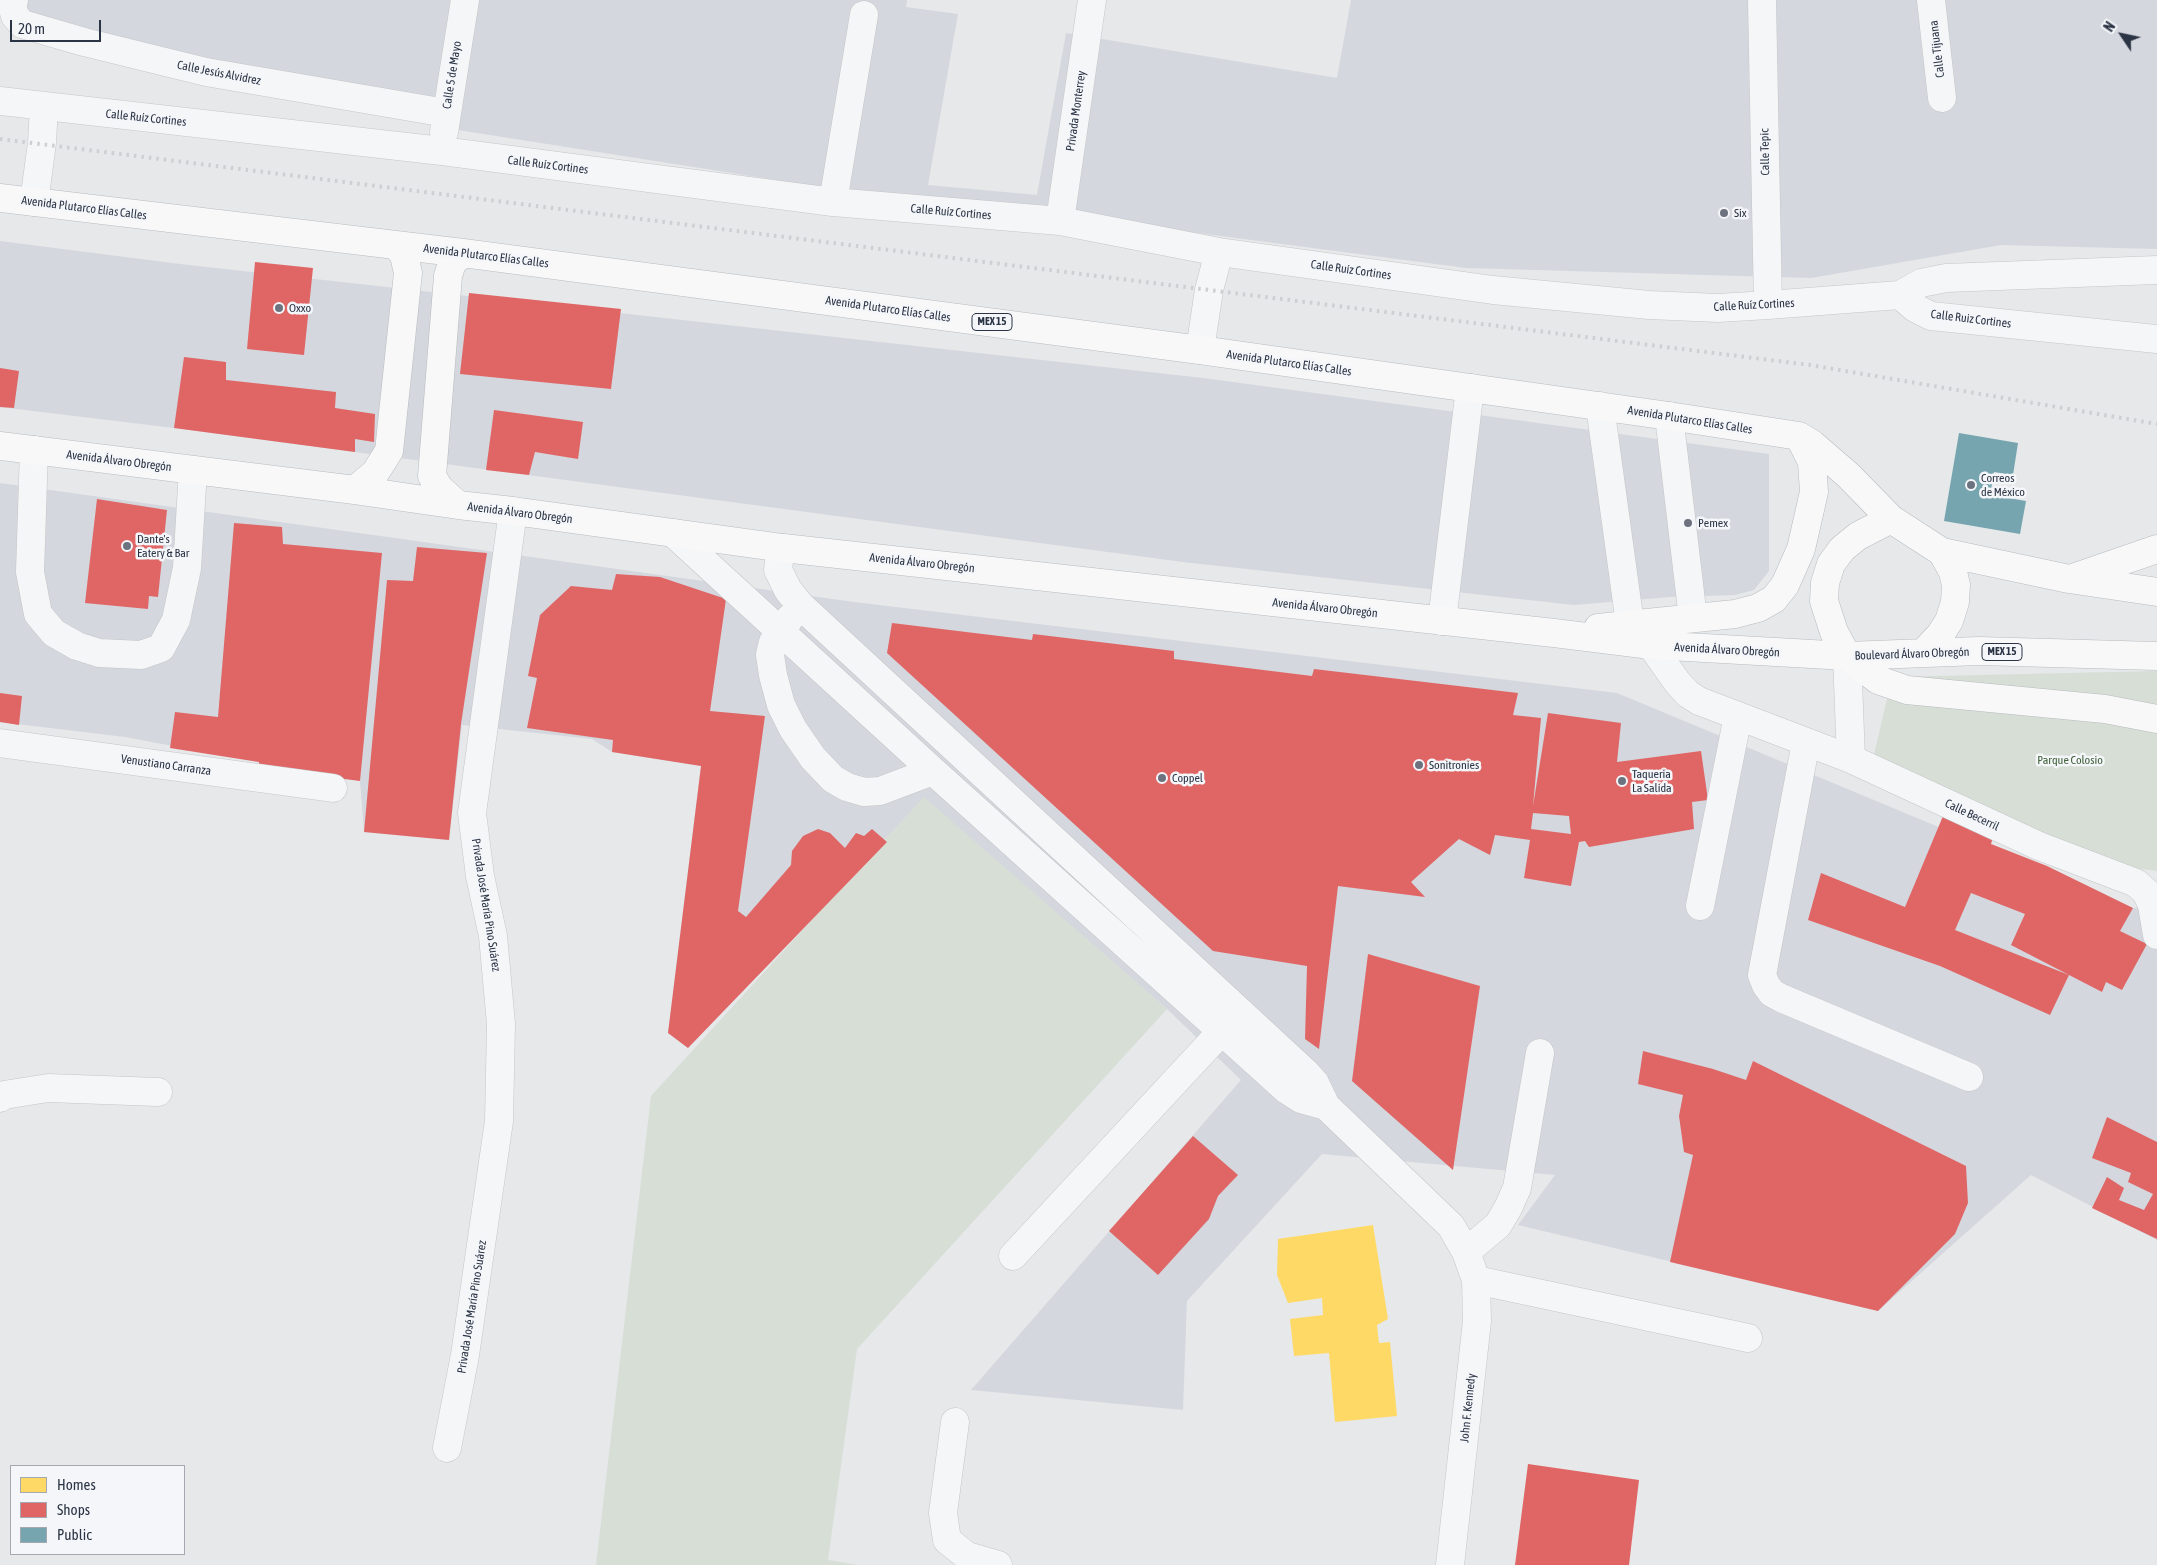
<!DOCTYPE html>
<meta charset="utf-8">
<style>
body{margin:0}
#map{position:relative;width:2157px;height:1565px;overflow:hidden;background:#e6e8ea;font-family:"Asap Condensed",sans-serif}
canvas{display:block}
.legend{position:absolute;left:10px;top:1465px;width:175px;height:90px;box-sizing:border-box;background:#f4f6f9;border:1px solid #a4a8b1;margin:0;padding:6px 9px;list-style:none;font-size:15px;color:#2b3445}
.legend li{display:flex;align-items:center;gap:10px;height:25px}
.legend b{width:25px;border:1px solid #a4a8b1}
.north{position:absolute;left:2097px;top:10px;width:50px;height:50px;-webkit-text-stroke:4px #f4f6f9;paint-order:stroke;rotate:304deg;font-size:14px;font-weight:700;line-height:20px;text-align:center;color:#2b3445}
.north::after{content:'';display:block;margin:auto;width:18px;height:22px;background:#2b3445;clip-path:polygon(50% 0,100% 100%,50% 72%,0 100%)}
.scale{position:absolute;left:10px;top:20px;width:91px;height:22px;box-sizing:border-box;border:2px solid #2b3445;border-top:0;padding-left:6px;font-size:15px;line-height:18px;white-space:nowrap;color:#2b3445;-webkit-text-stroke:4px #f4f6f9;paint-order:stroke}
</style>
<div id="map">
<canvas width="2157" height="1565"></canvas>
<ul class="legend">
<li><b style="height:14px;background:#ffd966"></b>Homes</li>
<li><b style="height:14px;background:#e06666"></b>Shops</li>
<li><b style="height:14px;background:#76a5af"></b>Public</li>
</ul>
<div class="north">N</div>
<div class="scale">20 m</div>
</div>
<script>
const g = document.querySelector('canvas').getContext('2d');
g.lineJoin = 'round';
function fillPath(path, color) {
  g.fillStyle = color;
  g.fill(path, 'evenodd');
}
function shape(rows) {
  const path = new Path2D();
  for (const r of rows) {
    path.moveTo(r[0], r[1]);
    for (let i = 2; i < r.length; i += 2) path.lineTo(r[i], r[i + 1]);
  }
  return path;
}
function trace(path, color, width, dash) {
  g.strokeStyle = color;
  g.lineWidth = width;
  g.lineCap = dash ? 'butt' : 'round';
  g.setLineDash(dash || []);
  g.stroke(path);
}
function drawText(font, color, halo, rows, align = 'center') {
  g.font = font + ' "Asap Condensed",sans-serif';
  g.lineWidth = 5;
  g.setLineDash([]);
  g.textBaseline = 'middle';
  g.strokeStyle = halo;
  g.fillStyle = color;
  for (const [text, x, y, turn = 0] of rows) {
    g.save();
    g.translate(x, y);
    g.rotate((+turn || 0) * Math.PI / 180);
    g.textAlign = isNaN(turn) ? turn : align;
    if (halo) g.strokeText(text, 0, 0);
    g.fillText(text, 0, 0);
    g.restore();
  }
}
const built = shape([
 [26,0,907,0,906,7,958,14,928,185,1037,195,1066,33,1337,78,1351,0,2157,0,2157,249,2001,245,1811,278,1466,268,1098,220,859,193,458,130,461,101,203,64,21,14],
 [0,241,180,264,1203,378,1769,454,1769,571,1754,590,1735,595,1670,597,1574,605,1183,562,174,428,0,407],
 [0,483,854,602,1617,693,2133,908,2157,908,2157,1240,2031,1175,1878,1311,1518,1225,1555,1175,1322,1154,1187,1301,1183,1410,971,1390,1241,1080,1167,1009,924,798,688,1048,668,1033,701,766,612,752,592,739,462,725,449,840,364,832,360,781,125,737,0,722]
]);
const green = shape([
 [2157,671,2157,871,2078,861,1874,755,1892,677],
 [924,797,1167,1009,857,1349,828,1560,858,1565,596,1565,651,1096]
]);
const homes = shape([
 [1373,1225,1388,1319,1377,1325,1379,1343,1390,1342,1397,1416,1335,1422,1329,1353,1294,1356,1290,1319,1323,1315,1322,1298,1288,1303,1277,1275,1278,1239]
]);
const shops = shape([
 [255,262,313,268,304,355,247,349],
 [469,293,621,309,611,389,460,374],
 [184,357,226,362,226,380,336,392,335,408,375,414,374,442,355,439,355,452,174,428],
 [0,368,19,371,14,408,0,407],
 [494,410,583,422,578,459,535,452,529,475,486,470],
 [97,499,167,510,158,597,149,596,148,609,85,603],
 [234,523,282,527,283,544,382,553,360,781,259,768,259,762,170,748,175,712,218,717],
 [417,547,487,553,461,724,449,840,364,832,387,580,413,581],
 [616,574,660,577,726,599,710,711,765,716,738,911,746,917,791,865,792,851,803,836,818,829,830,833,845,848,856,833,864,836,872,829,887,842,688,1048,668,1033,701,766,612,752,613,740,527,728,537,678,528,676,540,615,571,586,612,590],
 [892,623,1032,640,1033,634,1174,651,1174,659,1312,676,1314,669,1518,693,1513,715,1541,718,1533,806,1548,713,1621,723,1617,762,1701,751,1708,800,1692,802,1694,829,1589,847,1585,841,1579,842,1571,886,1524,878,1530,840,1495,835,1490,855,1459,839,1411,882,1425,897,1338,886,1319,1049,1305,1039,1307,966,1213,951,887,653],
 [1533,813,1569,816,1571,834,1531,829],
 [0,693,22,696,19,725,0,722],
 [1943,816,1993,837,1991,844,2047,866,2133,908,2120,931,2147,944,2122,990,2106,982,2102,992,2011,945,2025,914,1971,893,1955,930,2069,975,2050,1015,1940,966,1808,920,1821,873,1905,907],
 [1368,954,1480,986,1453,1170,1352,1081],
 [1643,1051,1713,1069,1746,1080,1753,1061,1966,1166,1968,1203,1955,1234,1878,1311,1670,1262,1693,1155,1684,1152,1679,1116,1683,1095,1638,1084],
 [2107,1117,2157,1142,2157,1239,2092,1208,2107,1177,2124,1188,2119,1200,2144,1210,2153,1194,2128,1182,2131,1173,2092,1158],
 [1193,1136,1238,1175,1218,1196,1209,1219,1158,1275,1109,1231],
 [1528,1464,1639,1480,1629,1565,1515,1565]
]);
const public = shape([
 [1959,433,2018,443,2013,475,1994,472,1990,495,2026,501,2020,534,1944,521]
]);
const minor = shape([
 [14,0,12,5,15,16,22,24,84,42,206,72,446,113],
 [1762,0,1768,305],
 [1931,0,1942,98],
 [0,101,442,151,833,202,1060,221,1219,252,1493,290,1649,305,1718,308,1768,305,1900,295,1921,283,1946,278,2157,270],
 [444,132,465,0],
 [34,202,42,143,44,107],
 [833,202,864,15],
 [1060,221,1092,0],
 [1900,295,1915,308,1931,316,2157,339],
 [1200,350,1209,290,1219,252],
 [1600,406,1630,624],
 [1669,416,1693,618],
 [34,450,30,572,38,614,54,633,77,646,99,653,141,655,161,648,176,620,187,568,193,470],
 [673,533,933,771,1287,1090,1301,1099,1326,1106],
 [783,548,779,561,778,570,788,590,800,605,1305,1072,1315,1083,1326,1106,1451,1226,1466,1252,1476,1280,1477,1321,1450,1565],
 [790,618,773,642,770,655,773,675,781,705,793,729,813,758,833,779,847,787,864,792,880,791,933,771],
 [1442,621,1470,388],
 [1651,645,1677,682,1688,694,1699,701,1851,759],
 [1847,656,1851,759,2039,846,2136,883,2146,892,2152,905,2157,935],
 [1806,742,1762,975,1766,985,1772,993,1781,998,1969,1077],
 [0,743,333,788],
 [1700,906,1738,716],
 [0,1098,4,1095,48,1088,158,1092],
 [1466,1252,1498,1225,1508,1208,1517,1188,1540,1053],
 [1013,1256,1234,1018],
 [1476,1280,1748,1338],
 [955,1422,943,1513,947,1540,967,1556,998,1565],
 [447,1448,465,1355,499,1121,501,1024,493,936,480,876,472,813,513,511]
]);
const highway = shape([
 [0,198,463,253,1200,350,1669,416,1799,436,1812,444,1848,475,1891,519,1942,552,2069,579,2157,592],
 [0,446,355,490,458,505,513,511,783,548,1554,633,1651,645,1847,656,1979,651,2157,656],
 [355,490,375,473,389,451,408,273,404,255,396,245],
 [458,505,439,488,432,476,448,276,452,263,463,253],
 [1891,519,1858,536,1842,549,1831,564,1825,583,1824,601,1834,632,1847,656,1878,680,1907,690,2105,709,2157,719],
 [2073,578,2157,549],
 [1598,628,1735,614,1758,608,1774,599,1785,585,1801,549,1814,492,1812,462,1799,436],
 [1923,653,1940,635,1949,621,1955,602,1956,585,1953,572,1942,552]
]);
const rail = shape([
 [0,139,1810,365,2157,424]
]);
const markers = [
 [1724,213,5,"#6c737f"],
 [279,308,5,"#6c737f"],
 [1971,485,5,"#6c737f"],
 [1688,523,5,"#6c737f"],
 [127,546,5,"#6c737f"],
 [1419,765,5,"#6c737f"],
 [1162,778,5,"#6c737f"],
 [1622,781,5,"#6c737f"]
];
const shields = [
 [992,322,40],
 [2002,652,40]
];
const shieldNames = [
 ["MEX 15",992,322],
 ["MEX 15",2002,652]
];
const streetNames = [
 ["Calle Tijuana",1937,49,-97],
 ["Calle Jesús Alvidrez",219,73,11],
 ["Calle 5 de Mayo",452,75,-81],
 ["Privada Monterrey",1076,111,-82],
 ["Calle Ruíz Cortines",146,118,6],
 ["Calle Tepic",1765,152,-91],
 ["Calle Ruíz Cortines",548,165,7],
 ["Avenida Plutarco Elías Calles",84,208,7],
 ["Calle Ruíz Cortines",951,212,5],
 ["Avenida Plutarco Elías Calles",486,256,7],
 ["Calle Ruíz Cortines",1351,270,8],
 ["Calle Ruíz Cortines",1754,305,-3],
 ["Avenida Plutarco Elías Calles",888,309,8],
 ["Calle Ruiz Cortines",1971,319,7],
 ["Avenida Plutarco Elías Calles",1289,363,8],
 ["Avenida Plutarco Elías Calles",1690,420,9],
 ["Avenida Álvaro Obregón",119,461,7],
 ["Avenida Álvaro Obregón",520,513,7],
 ["Avenida Álvaro Obregón",922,563,6],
 ["Avenida Álvaro Obregón",1325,608,6],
 ["Avenida Álvaro Obregón",1727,650,3],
 ["Boulevard Álvaro Obregón",1912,654,-2],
 ["Venustiano Carranza",166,765,8],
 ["Calle Becerril",1972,815,25],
 ["Privada José María Pino Suárez",486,905,81],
 ["Privada José María Pino Suárez",472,1307,-81],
 ["John F. Kennedy",1468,1408,-84]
];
const poiNames = [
 ["Six",1734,213],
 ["Oxxo",289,308],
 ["Correos",1981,478],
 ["de México",1981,492],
 ["Pemex",1698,523],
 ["Dante's",137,539],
 ["Eatery & Bar",137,553],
 ["Sonitronies",1429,765],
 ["Taqueria",1632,774],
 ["La Salida",1632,788],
 ["Coppel",1172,778]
];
const parkNames = [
 ["Parque Colosio",2070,760]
];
fillPath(built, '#d4d7dd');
fillPath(green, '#d6ded6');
fillPath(homes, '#ffd966');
fillPath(shops, '#e06666');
fillPath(public, '#76a5af');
trace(minor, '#c4c6c8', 29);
trace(highway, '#b8bbbf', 29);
trace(minor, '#f5f6f7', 28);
trace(highway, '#f8f8f8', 28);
trace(rail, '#cecfd2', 4, [2.5, 5]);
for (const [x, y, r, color] of markers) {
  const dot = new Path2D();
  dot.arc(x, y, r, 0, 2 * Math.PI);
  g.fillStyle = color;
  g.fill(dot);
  trace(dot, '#f4f6f9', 2);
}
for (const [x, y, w] of shields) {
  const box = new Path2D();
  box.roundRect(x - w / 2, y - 8.5, w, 17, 4);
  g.fillStyle = '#f4f6f9';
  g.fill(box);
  trace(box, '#2b3445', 1);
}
drawText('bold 11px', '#2b3445', null, shieldNames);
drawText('12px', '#2b3445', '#f4f6f9', streetNames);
drawText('12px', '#2b3445', '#f4f6f9', poiNames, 'left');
drawText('12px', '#3f6138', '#f4f6f9', parkNames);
</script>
